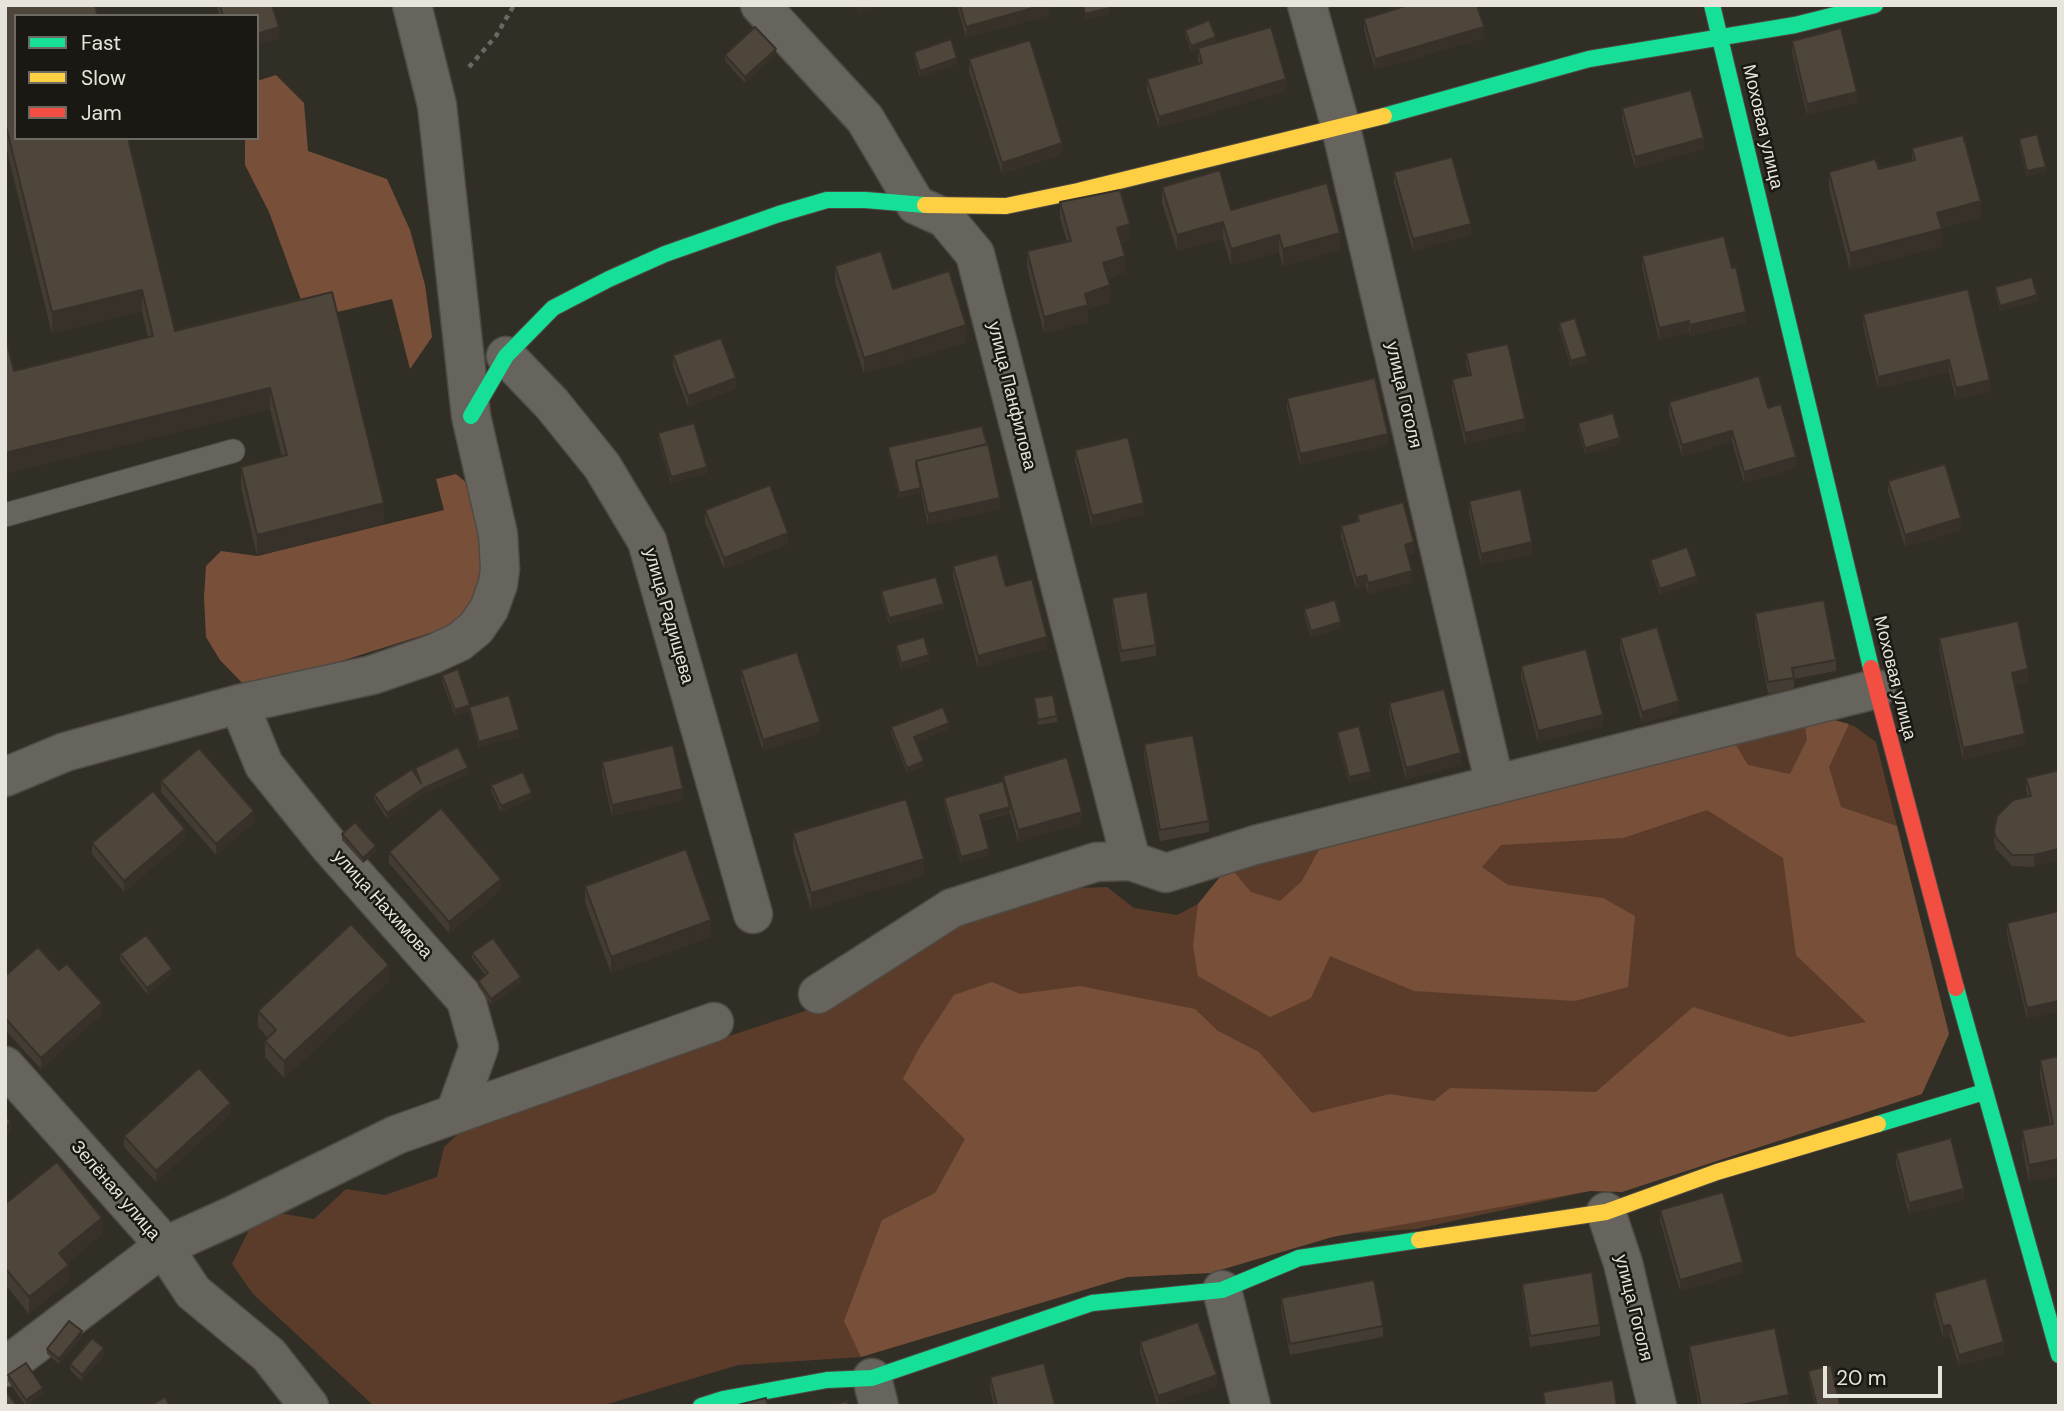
<!DOCTYPE html>
<meta charset="utf-8">
<style>
body{margin:0}
#map{position:relative;width:2064px;height:1411px;overflow:hidden;background:#312e26;font-family:"DM Sans",sans-serif}
canvas{display:block}
.frame{position:absolute;inset:0;border:7px solid #e7e4db;pointer-events:none}
.legend{position:absolute;left:14px;top:14px;width:245px;height:126px;box-sizing:border-box;background:#1a1812;border:2px solid #6c6a62;margin:0;padding:9px 12px;list-style:none;font-size:21px;color:#e7e4db}
.legend li{display:flex;align-items:center;gap:14px;height:35px}
.legend b{width:35px;border:2px solid #6c6a62}
.scale{position:absolute;left:1823px;top:1366px;width:119px;height:32px;box-sizing:border-box;border:4px solid #e7e4db;border-top:0;padding-left:9px;font-size:21px;line-height:24px;white-space:nowrap;color:#e7e4db;-webkit-text-stroke:5px #1a1812;paint-order:stroke}
</style>
<div id="map">
<canvas width="2064" height="1411"></canvas>
<div class="frame"></div>
<ul class="legend">
<li><b style="height:9px;background:#16e098"></b>Fast</li>
<li><b style="height:9px;background:#ffcf43"></b>Slow</li>
<li><b style="height:9px;background:#f24e42"></b>Jam</li>
</ul>
<div class="scale">20 m</div>
</div>
<script>
const g = document.querySelector('canvas').getContext('2d');
g.lineJoin = 'round';
function fillPath(path, color) {
  g.fillStyle = color;
  g.fill(path, 'evenodd');
}
function shape(rows) {
  const path = new Path2D();
  for (const r of rows) {
    path.moveTo(r[0], r[1]);
    for (let i = 2; i < r.length; i += 2) path.lineTo(r[i], r[i + 1]);
  }
  return path;
}
function trace(path, color, width, dash) {
  g.strokeStyle = color;
  g.lineWidth = width;
  g.lineCap = dash ? 'butt' : 'round';
  g.setLineDash(dash || []);
  g.stroke(path);
}
function drawText(font, color, halo, rows, align = 'center') {
  g.font = font + ' "DM Sans",sans-serif';
  g.lineWidth = 5;
  g.setLineDash([]);
  g.textBaseline = 'middle';
  g.strokeStyle = halo;
  g.fillStyle = color;
  for (const [text, x, y, turn = 0] of rows) {
    g.save();
    g.translate(x, y);
    g.rotate((+turn || 0) * Math.PI / 180);
    g.textAlign = isNaN(turn) ? turn : align;
    if (halo) g.strokeText(text, 0, 0);
    g.fillText(text, 0, 0);
    g.restore();
  }
}
const green = shape([
 [1816,715,1854,726,1876,742,1949,1034,1622,1192,1590,1191,1416,1229,1343,1234,1210,1273,1127,1277,861,1357,738,1365,601,1406,374,1406,253,1294,232,1264,249,1230,279,1213,314,1219,346,1189,385,1195,437,1177,444,1147,472,1121,808,1010,930,938,1054,889,1107,887,1134,908,1177,915,1198,904,1229,866]
]);
const forest = shape([
 [276,75,304,103,308,151,387,179,410,230,425,285,432,337,410,369,392,299,308,319,269,212,245,165,245,138,257,138,257,81],
 [456,474,474,489,490,579,462,623,249,690,220,660,206,637,204,597,206,566,221,551,257,556,444,510,436,479],
 [1816,715,1849,724,1829,767,1841,807,1897,826,1949,1034,1922,1094,1622,1192,1590,1191,1332,1237,1210,1273,1127,1277,861,1357,844,1321,882,1220,935,1193,965,1139,903,1079,919,1048,954,995,992,982,1020,994,1080,986,1195,1009,1218,1031,1259,1052,1312,1113,1390,1094,1434,1101,1450,1088,1596,1092,1693,1007,1790,1037,1866,1022,1796,955,1783,858,1707,810,1623,838,1501,845,1482,867,1508,885,1603,898,1635,916,1628,987,1575,1001,1414,991,1330,956,1311,998,1270,1017,1198,976,1193,946,1198,904,1229,866,1251,892,1280,901,1302,881,1323,842,1731,737,1748,765,1790,774,1807,740,1804,718]
]);
const path = shape([
 [469,67,496,36,514,5]
]);
const lane = shape([
 [5,515,233,451]
]);
const street = shape([
 [760,5,865,119,916,205,945,218,975,254,1131,861],
 [1307,5,1341,128,1495,785],
 [506,356,552,404,602,466,647,541,753,914],
 [239,704,264,765,331,848,466,1000,479,1047,455,1114],
 [5,777,65,752,239,704,372,675,433,654,459,642,476,628,489,609,498,584,500,569,498,534,471,416,437,105,412,5],
 [818,994,952,908,1096,862,1131,861,1166,873,1255,845,1876,689],
 [5,1066,154,1233,193,1292,269,1355,309,1406],
 [1606,1212,1623,1263,1657,1406],
 [1222,1290,1251,1406],
 [5,1367,163,1247,234,1215,396,1135,714,1022],
 [872,1378,879,1406]
]);
const fast = shape([
 [1712,5,1871,668],
 [1384,116,1589,59,1795,25,1875,5],
 [471,416,506,356,553,308,609,279,665,254,779,214,827,200,865,200,925,205],
 [1956,988,2059,1355],
 [1878,1124,1984,1092],
 [701,1406,723,1399,827,1380,872,1378,1092,1303,1222,1290,1299,1258,1419,1240]
]);
const slow = shape([
 [925,205,1006,206,1078,191,1384,116],
 [1419,1240,1606,1212,1717,1172,1878,1124]
]);
const jam = shape([
 [1871,668,1956,988]
]);
const wall = shape([
 [5,5,175,331,332,292,384,524,257,556,241,488,241,467,282,457,270,409,5,474,5,334,14,371,148,338,142,311,52,334,5,143],
 [216,5,272,5,279,39,257,16,220,16],
 [957,5,1050,5,1050,15,966,38],
 [1364,19,1484,38,1375,70,1364,30],
 [1185,30,1216,43,1286,91,1159,128,1147,90,1147,79,1199,64,1198,60,1198,50,1191,52,1185,35],
 [1792,41,1857,103,1807,115,1792,52],
 [914,52,957,64,920,77,914,57],
 [725,55,776,55,745,83,725,61],
 [969,59,1062,154,1002,174,969,71],
 [1622,108,1704,149,1635,168,1622,119],
 [2019,139,2046,172,2027,177,2019,145],
 [1912,148,1981,217,1942,228,1942,246,1850,270,1829,188,1829,172,1879,169,1912,160],
 [1394,172,1471,235,1413,251,1394,183],
 [1162,187,1231,210,1340,250,1283,266,1279,252,1231,265,1223,239,1177,251,1162,203],
 [1060,202,1130,240,1122,243,1125,272,1108,278,1110,302,1088,309,1088,322,1044,333,1027,267,1027,251,1067,242,1060,218],
 [1642,256,1732,268,1746,323,1690,336,1689,332,1659,340,1642,267],
 [835,266,893,289,966,342,864,374,835,282],
 [1995,287,2037,301,2000,311,1995,293],
 [1863,314,1990,380,1990,392,1956,399,1949,372,1878,388,1863,325],
 [1559,323,1587,362,1571,367,1559,329],
 [1466,353,1525,430,1465,445,1452,390,1452,379,1469,375,1466,364],
 [673,355,736,389,688,407,673,367],
 [1287,398,1388,445,1300,465,1287,409],
 [1669,402,1768,408,1796,468,1744,483,1732,442,1682,456,1669,413],
 [1578,423,1620,444,1585,454,1578,429],
 [658,433,707,473,671,483,658,439],
 [888,447,1000,509,928,525,921,493,899,498,888,452],
 [1075,450,1144,514,1092,527,1075,461],
 [1888,481,1961,530,1905,547,1888,492],
 [1469,501,1532,554,1481,565,1469,512],
 [705,510,788,544,724,569,705,522],
 [1357,515,1414,553,1408,555,1412,582,1368,594,1366,586,1356,589,1341,537,1341,526,1357,522],
 [1650,560,1697,582,1660,595,1650,565],
 [953,566,1006,586,1047,648,978,668,953,577],
 [881,591,944,609,889,624,881,597],
 [1112,598,1156,645,1156,656,1121,662,1112,609],
 [1304,609,1341,628,1311,637,1304,615],
 [1755,613,1836,660,1836,671,1794,679,1794,689,1768,694,1755,624],
 [1620,638,1679,713,1642,723,1620,649],
 [1939,638,2028,681,2014,684,2025,745,1963,760,1939,649],
 [896,645,929,661,901,669,896,651],
 [1521,666,1603,726,1538,743,1521,677],
 [741,670,820,733,763,751,741,681],
 [442,675,470,707,519,736,479,747,469,711,455,716,442,681],
 [1034,698,1057,716,1057,722,1038,725],
 [1389,703,1461,765,1406,779,1389,714],
 [891,727,949,729,916,742,924,766,907,773,891,733],
 [1337,732,1371,777,1349,783,1337,738],
 [1144,744,1209,821,1209,832,1160,841,1144,756],
 [602,762,683,800,612,816,602,773],
 [415,768,468,774,424,794,387,819,374,799,374,794,415,774],
 [2059,770,2034,867,2012,866,1996,849,1994,842,1994,831,2028,797,2026,790,2026,778],
 [1003,776,1082,823,1018,842,1010,813,981,821,989,855,961,863,944,804,944,798,1003,781],
 [161,781,254,822,216,855,161,792],
 [491,785,532,798,501,812,491,791],
 [793,833,924,876,811,910,793,849],
 [342,834,376,852,363,863,342,840],
 [185,840,124,892,92,854,92,843],
 [389,852,501,890,449,933,389,863],
 [585,886,711,937,611,973,585,902],
 [2059,911,2027,1019,2007,935,2007,923],
 [472,953,521,983,491,1005,478,986,478,981,485,975,472,958],
 [120,954,172,974,147,994,120,960],
 [59,970,102,1014,41,1069,5,1030,5,976],
 [389,981,284,1078,265,1057,265,1041,268,1038,258,1027,258,1011],
 [2059,1056,2059,1176,2029,1182,2022,1146,2022,1130,2050,1124,2040,1076,2040,1060],
 [231,1114,156,1182,124,1147,124,1136],
 [1896,1153,1964,1200,1909,1214,1896,1164],
 [5,1204,102,1234,67,1263,69,1281,29,1314,5,1284],
 [1660,1210,1743,1273,1680,1291,1660,1221],
 [1522,1284,1600,1325,1600,1336,1530,1347,1522,1295],
 [1934,1293,2004,1354,1959,1366,1950,1336,1943,1338,1934,1304],
 [1281,1298,1383,1326,1383,1337,1290,1355,1281,1309],
 [82,1337,59,1364,47,1354,47,1349],
 [1140,1342,1217,1387,1161,1406,1158,1406,1140,1353],
 [1689,1346,1789,1406,1699,1406,1689,1357],
 [104,1354,82,1381,70,1370,70,1364],
 [1808,1371,1840,1406,1815,1406,1808,1376],
 [8,1375,43,1394,26,1406,8,1381],
 [990,1377,1055,1406,994,1406,990,1389]
]);
const shadedWall = shape([
 [863,5,879,5,857,13,857,7],
 [1043,5,1050,5,1050,15,966,38,966,27],
 [1109,8,1109,14,1085,20,1085,14],
 [279,27,279,39,257,46,257,34],
 [1484,27,1484,38,1375,70,1375,59],
 [1216,37,1216,43,1191,52,1191,46],
 [776,49,776,55,745,83,745,77],
 [957,58,957,64,920,77,920,71],
 [1286,79,1286,91,1159,128,1159,117],
 [1857,92,1857,103,1807,115,1807,104],
 [1704,138,1704,149,1635,168,1635,157],
 [1062,143,1062,154,1002,174,1002,163],
 [2046,167,2046,172,2027,177,2027,171],
 [1981,201,1981,217,1937,229,1937,213],
 [1223,222,1223,239,1177,251,1177,235],
 [1130,224,1130,240,1117,244,1117,228],
 [1471,224,1471,235,1413,251,1413,239],
 [1942,229,1942,246,1850,270,1850,253],
 [1340,233,1340,250,1283,266,1283,249],
 [1279,235,1279,252,1231,265,1231,249],
 [1125,256,1125,272,1103,279,1103,263],
 [1110,285,1110,302,1088,309,1088,322,1044,333,1044,317,1085,294],
 [142,290,142,311,52,334,52,312],
 [2037,295,2037,301,2000,311,2000,306],
 [1746,312,1746,323,1690,336,1690,325],
 [1689,321,1689,332,1659,340,1659,328],
 [966,325,966,342,864,374,864,358],
 [1587,356,1587,362,1571,367,1571,361],
 [1949,360,1949,372,1878,388,1878,377],
 [736,378,736,389,688,407,688,396],
 [1990,380,1990,392,1956,399,1956,388],
 [270,388,270,409,5,474,5,453],
 [1525,419,1525,430,1465,445,1465,433],
 [1732,431,1732,442,1682,456,1682,445],
 [1388,434,1388,445,1300,465,1300,454],
 [1620,438,1620,444,1585,454,1585,448],
 [1796,457,1796,468,1744,483,1744,472],
 [707,467,707,473,671,483,671,477],
 [921,488,921,493,899,498,899,493],
 [1000,498,1000,509,928,525,928,514],
 [384,503,384,524,257,556,257,535],
 [1144,503,1144,514,1092,527,1092,516],
 [1961,518,1961,530,1905,547,1905,535],
 [788,533,788,544,724,569,724,558],
 [1414,542,1414,553,1405,556,1405,545],
 [1532,542,1532,554,1481,565,1481,554],
 [1412,571,1412,582,1368,594,1368,583],
 [1366,575,1366,586,1356,589,1356,578],
 [1697,576,1697,582,1660,595,1660,589],
 [944,604,944,609,889,624,889,618],
 [1341,622,1341,628,1311,637,1311,631],
 [1047,637,1047,648,978,668,978,656],
 [929,655,929,661,901,669,901,663],
 [2028,669,2028,681,2012,684,2012,673],
 [1679,701,1679,713,1642,723,1642,712],
 [470,705,470,710,469,707,469,711,455,716,455,710],
 [1603,715,1603,726,1538,743,1538,731],
 [820,722,820,733,763,751,763,740],
 [949,723,949,729,914,743,914,737],
 [519,730,519,736,479,747,479,742],
 [2025,734,2025,745,1963,760,1963,748],
 [1461,753,1461,765,1406,779,1406,768],
 [924,761,924,766,907,773,907,768],
 [468,768,468,774,424,794,387,819,387,813,424,788],
 [1371,772,1371,777,1349,783,1349,777],
 [683,789,683,800,612,816,612,805],
 [532,793,532,798,501,812,501,806],
 [1010,807,1010,812,980,821,980,815],
 [254,811,254,822,216,855,216,844],
 [1082,812,1082,823,1018,842,1018,830],
 [185,829,185,840,124,892,124,881],
 [376,846,376,852,363,863,363,858],
 [989,849,989,855,961,863,961,857],
 [2059,849,2059,860,2034,867,2034,855],
 [924,859,924,876,811,910,811,893],
 [501,879,501,890,449,933,449,922],
 [711,920,711,937,611,973,611,957],
 [389,965,389,981,284,1078,284,1061],
 [172,969,172,974,147,994,147,988],
 [521,977,521,983,491,1005,491,999],
 [2059,1001,2059,1012,2027,1019,2027,1008],
 [102,1003,102,1014,41,1069,41,1058],
 [231,1103,231,1114,156,1182,156,1171],
 [11,1122,11,1133,5,1138,5,1127],
 [2059,1159,2059,1176,2029,1182,2029,1165],
 [1964,1189,1964,1200,1909,1214,1909,1203],
 [102,1218,102,1234,59,1269,59,1253],
 [1743,1262,1743,1273,1680,1291,1680,1280],
 [69,1265,69,1281,29,1314,29,1297],
 [1950,1325,1950,1336,1943,1338,1943,1326],
 [82,1331,82,1337,59,1364,59,1359],
 [2004,1342,2004,1354,1959,1366,1959,1355],
 [104,1348,104,1354,82,1381,82,1375],
 [1217,1375,1217,1387,1161,1406,1158,1406,1158,1396],
 [43,1388,43,1394,26,1406,26,1400],
 [1789,1395,1789,1406,1736,1406]
]);
const building = shape([
 [5,5,95,5,98,16,16,16,16,138,128,138,175,331,332,292,384,503,257,535,241,467,287,455,270,388,5,453,5,334,14,371,153,336,142,290,52,312,5,122,5,5],
 [220,5,272,5,279,27,257,34,257,16,223,16,220,5],
 [960,5,1043,5,966,27,960,5],
 [1083,5,1108,5,1109,8,1085,14,1083,5],
 [1408,5,1477,5,1484,27,1375,59,1364,19,1408,5],
 [1209,20,1216,37,1191,46,1185,30,1209,20],
 [755,27,776,49,745,77,725,55,755,27],
 [1271,27,1286,79,1159,117,1147,79,1202,63,1198,48,1271,27],
 [1841,28,1857,92,1807,104,1792,41,1841,28],
 [951,39,957,58,920,71,914,52,951,39],
 [1030,40,1062,143,1002,163,969,59,1030,40],
 [1691,90,1704,138,1635,157,1622,108,1691,90],
 [2037,134,2046,167,2027,171,2019,139,2037,134],
 [1963,135,1981,201,1937,213,1942,229,1850,253,1829,172,1875,159,1879,169,1915,160,1912,148,1963,135],
 [1452,157,1471,224,1413,239,1394,172,1452,157],
 [1220,170,1231,210,1327,183,1340,233,1283,249,1279,235,1231,249,1223,222,1177,235,1162,187,1220,170],
 [1120,190,1130,224,1117,228,1125,256,1103,263,1110,285,1085,294,1088,305,1044,317,1027,251,1071,241,1060,202,1120,190],
 [1724,236,1732,268,1736,267,1746,312,1690,325,1689,321,1659,328,1642,256,1724,236],
 [881,251,893,289,949,271,966,325,864,358,835,266,881,251],
 [2032,277,2037,295,2000,306,1995,287,2032,277],
 [1968,289,1990,380,1956,388,1949,360,1878,377,1863,314,1968,289],
 [1575,318,1587,356,1571,361,1559,323,1575,318],
 [721,338,736,378,688,396,673,355,721,338],
 [1508,344,1525,419,1465,433,1452,379,1471,375,1466,353,1508,344],
 [1759,376,1768,408,1781,404,1796,457,1744,472,1732,431,1682,445,1669,402,1759,376],
 [1375,378,1388,434,1300,454,1287,398,1375,378],
 [1613,413,1620,438,1585,448,1578,423,1613,413],
 [694,423,707,467,671,477,658,433,694,423],
 [982,426,987,444,916,461,916,466,921,488,899,493,888,447,982,426],
 [1128,437,1144,503,1092,516,1075,450,1128,437],
 [988,444,1000,498,928,514,916,461,988,444],
 [1945,464,1961,518,1905,535,1888,481,1945,464],
 [770,485,788,533,724,558,705,510,770,485],
 [1521,489,1532,542,1481,554,1469,501,1521,489],
 [1403,502,1414,542,1405,545,1412,571,1368,583,1366,575,1356,578,1341,526,1359,521,1357,515,1403,502],
 [1687,547,1697,576,1660,589,1650,560,1687,547],
 [997,554,1006,586,1032,579,1047,637,978,656,953,566,997,554],
 [936,577,944,604,889,618,881,591,936,577],
 [1147,592,1156,645,1121,651,1112,598,1147,592],
 [1335,600,1341,622,1311,631,1304,609,1335,600],
 [1824,600,1836,660,1792,668,1794,678,1768,682,1755,613,1824,600],
 [2018,621,2028,669,2012,673,2025,734,1963,748,1939,638,2018,621],
 [1657,627,1679,701,1642,712,1620,638,1657,627],
 [924,637,929,655,901,663,896,645,924,637],
 [1586,649,1603,715,1538,731,1521,666,1586,649],
 [797,652,820,722,763,740,741,670,797,652],
 [458,669,470,705,455,710,442,675,458,669],
 [1444,689,1461,753,1406,768,1389,703,1444,689],
 [509,695,519,730,479,742,469,707,509,695],
 [1053,695,1057,716,1038,720,1034,698,1053,695],
 [943,707,949,723,914,737,924,761,907,768,891,727,943,707],
 [1359,726,1371,772,1349,777,1337,732,1359,726],
 [1193,735,1209,821,1160,830,1144,744,1193,735],
 [673,745,683,789,612,805,602,762,673,745],
 [458,747,468,768,424,788,387,813,374,794,412,769,421,783,415,768,458,747],
 [199,748,254,811,216,844,161,781,199,748],
 [1067,757,1082,812,1018,830,1003,776,1067,757],
 [2059,770,2059,849,2034,855,2012,855,1996,838,1994,831,1997,816,2013,800,2031,796,2026,778,2059,770],
 [523,772,532,793,501,806,491,785,523,772],
 [1003,781,1010,807,980,815,989,849,961,857,944,798,1003,781],
 [153,791,185,829,124,881,92,843,153,791],
 [906,799,924,859,811,893,793,833,906,799],
 [441,808,501,879,449,922,389,852,441,808],
 [355,822,376,846,363,858,342,834,355,822],
 [686,849,711,920,611,957,585,886,686,849],
 [2059,911,2059,1001,2027,1008,2007,923,2059,911],
 [351,924,389,965,284,1061,265,1041,276,1030,258,1011,351,924],
 [146,935,172,969,147,988,120,954,146,935],
 [493,938,521,977,491,999,478,981,488,973,472,953,493,938],
 [38,947,59,970,67,964,102,1003,41,1058,5,1018,5,976,38,947],
 [2059,1056,2059,1159,2029,1165,2022,1130,2053,1124,2040,1060,2059,1056],
 [199,1068,231,1103,156,1171,124,1136,199,1068],
 [5,1115,11,1122,5,1127,5,1115],
 [1951,1138,1964,1189,1909,1203,1896,1153,1951,1138],
 [57,1162,102,1218,59,1253,69,1265,29,1297,5,1268,5,1204,57,1162],
 [1723,1192,1743,1262,1680,1280,1660,1210,1723,1192],
 [1592,1272,1600,1325,1530,1336,1522,1284,1592,1272],
 [1986,1278,2004,1342,1959,1355,1950,1325,1943,1326,1934,1293,1986,1278],
 [1374,1280,1383,1326,1290,1344,1281,1298,1374,1280],
 [69,1321,82,1331,59,1359,47,1349,69,1321],
 [1198,1322,1217,1375,1158,1396,1140,1342,1198,1322],
 [1775,1328,1789,1395,1736,1406,1701,1406,1689,1346,1775,1328],
 [92,1338,104,1348,82,1375,70,1364,92,1338],
 [26,1363,43,1388,26,1400,8,1375,26,1363],
 [1044,1363,1055,1405,1051,1406,997,1406,990,1377,1044,1363],
 [1831,1365,1840,1405,1835,1406,1817,1406,1808,1371,1831,1365],
 [1613,1380,1617,1406,1545,1406,1543,1392,1613,1380],
 [5,1390,17,1406,5,1406,5,1390],
 [165,1397,170,1406,150,1406,165,1397],
 [766,1398,768,1406,734,1406,766,1398],
 [847,1401,848,1406,828,1406,847,1401]
]);
const streetNames = [
 ["Моховая улица",1762,127,77],
 ["улица Гоголя",1403,395,77],
 ["улица Панфилова",1011,396,76],
 ["улица Радищева",668,616,74],
 ["Моховая улица",1894,678,76],
 ["улица Нахимова",382,905,48],
 ["Зелёная улица",115,1191,49],
 ["улица Гоголя",1633,1308,76]
];
fillPath(green, '#5b3c2b');
fillPath(forest, '#784f39');
trace(lane, '#4e4b44', 25);
trace(street, '#4e4b44', 41);
trace(fast, '#4e4b44', 18);
trace(slow, '#4e4b44', 18);
trace(jam, '#4e4b44', 18);
trace(path, '#6a6862', 4.5, [5, 5]);
trace(lane, '#67645e', 23);
trace(street, '#67645e', 38);
trace(fast, '#16e098', 16);
trace(slow, '#ffcf43', 16);
trace(jam, '#f24e42', 16);
fillPath(wall, '#433c33');
fillPath(shadedWall, '#373129');
fillPath(building, '#4e463b');
trace(building, '#373129', 2);
drawText('18px', '#e7e4db', '#1a1812', streetNames);
</script>
